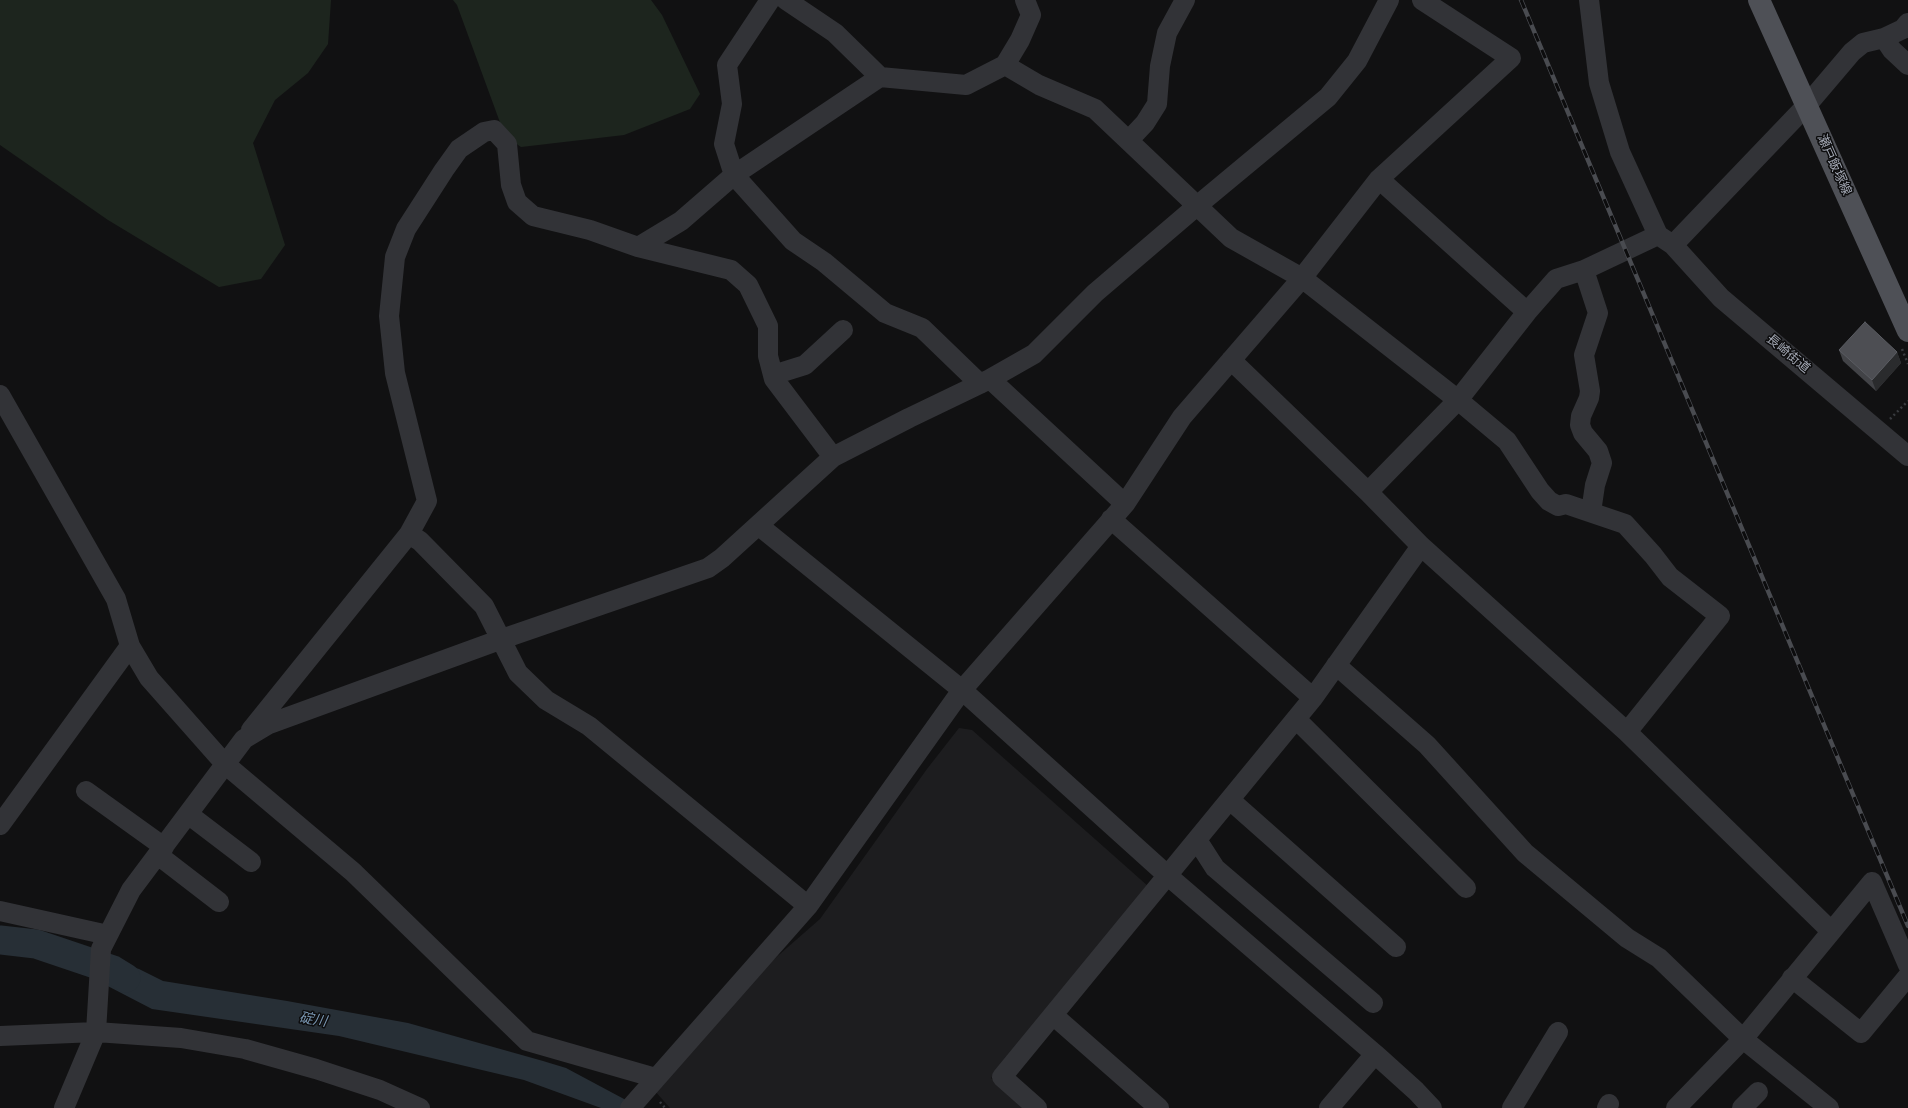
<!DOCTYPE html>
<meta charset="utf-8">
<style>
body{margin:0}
canvas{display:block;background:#111112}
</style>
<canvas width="1908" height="1108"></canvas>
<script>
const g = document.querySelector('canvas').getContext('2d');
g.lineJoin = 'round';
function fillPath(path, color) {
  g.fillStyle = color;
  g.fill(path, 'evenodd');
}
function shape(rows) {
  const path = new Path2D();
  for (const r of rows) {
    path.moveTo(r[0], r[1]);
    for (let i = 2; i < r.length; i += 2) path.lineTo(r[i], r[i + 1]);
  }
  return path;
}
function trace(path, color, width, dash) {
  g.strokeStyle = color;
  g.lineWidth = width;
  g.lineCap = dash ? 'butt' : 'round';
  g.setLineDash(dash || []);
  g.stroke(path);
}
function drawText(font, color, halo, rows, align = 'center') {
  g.font = font + ' Helvetica,"Noto Sans JP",sans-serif';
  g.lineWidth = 3;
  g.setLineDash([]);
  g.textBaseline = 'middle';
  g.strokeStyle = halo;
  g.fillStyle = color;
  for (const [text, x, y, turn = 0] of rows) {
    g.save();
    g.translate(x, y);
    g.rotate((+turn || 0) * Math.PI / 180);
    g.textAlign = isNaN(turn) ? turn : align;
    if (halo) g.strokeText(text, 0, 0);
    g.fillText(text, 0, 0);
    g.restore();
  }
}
const built = shape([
 [959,728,972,730,1149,887,991,1078,1025,1108,670,1108,655,1091,764,968,820,919,927,769]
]);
const green = shape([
 [0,0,331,0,328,44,308,73,275,100,253,143,285,245,261,279,219,287,108,220,0,145],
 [453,0,651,0,662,15,700,94,690,109,624,135,521,147,505,136,457,5]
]);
const water = shape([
 [101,957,139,969,163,981,287,1001,408,1023,543,1061,566,1068,624,1099,637,1108,601,1108,524,1080,339,1036,152,1009,100,982]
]);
const river = shape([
 [0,940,36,944,113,970,126,978]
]);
const path = shape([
 [1902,349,1908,364],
 [1890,419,1908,401],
 [660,1102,665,1108]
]);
const minor = shape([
 [770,0,727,65,732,104,724,144,734,175,793,241,824,262,885,313,922,328,980,384],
 [786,0,835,33,880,77],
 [1589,0,1599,83,1620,152,1658,235,1673,245,1721,298,1908,456],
 [1884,38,1892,50,1908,65],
 [1005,65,1020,40,1031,15,1025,0],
 [1129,140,1145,123,1157,104,1160,66,1167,33,1185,0],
 [1379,179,1527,312],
 [1673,245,1807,105,1852,52,1863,43,1884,38,1903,29,1908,23],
 [638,247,681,221,734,175,880,77,966,85,1005,65,1039,85,1095,109,1231,238,1302,278,1458,400,1507,441,1540,491,1549,501,1558,506,1566,504,1625,524,1653,555,1670,577,1720,616,1627,732],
 [1584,270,1598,313,1584,355,1590,391,1589,398,1581,416,1580,425,1583,433,1598,451,1602,463,1595,485,1591,512],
 [1231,360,1368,492,1421,546,1627,732,1831,931],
 [773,375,805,365,843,330],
 [990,379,1125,504],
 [0,395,116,599,130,646,149,678,225,764,353,872,527,1041,656,1078],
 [1368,492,1458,400,1527,312,1556,279,1584,270,1658,235],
 [1111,519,1313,698],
 [758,525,962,690,1167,875,1375,1054,1416,1091,1432,1108],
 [409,534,420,541,484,606,518,673,546,700,589,726,808,906],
 [1336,665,1427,745,1525,853,1627,938,1659,958,1743,1039,1829,1108],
 [1296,719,1466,888],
 [251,730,409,534,427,501,395,373,389,316,395,257,406,229,444,170,459,149,484,132,494,130,507,144,511,185,517,202,533,216,590,230,638,247,731,270,748,285,768,326,768,356,774,379,833,457],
 [86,791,164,847],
 [1230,800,1396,947],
 [188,814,251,862],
 [0,825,130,646],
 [1197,840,1215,868,1373,1003],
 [158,855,219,902],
 [0,911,108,935],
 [1792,978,1861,1033,1908,976],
 [1053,1015,1159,1108],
 [0,1036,96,1032,181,1038,245,1049,316,1069,380,1090,420,1108],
 [64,1108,96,1032,101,949,131,890,244,739,269,724,502,639,708,568,722,558,833,457,909,418,990,379,1034,354,1095,293,1198,205,1328,97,1357,61,1389,0],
 [630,1108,808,906,962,690,1125,504,1182,417,1302,278,1379,179,1511,58,1422,0],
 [1037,1108,1002,1077,1313,698,1421,546],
 [1329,1108,1375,1054],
 [1512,1108,1558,1032],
 [1607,1108,1609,1104],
 [1676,1108,1743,1039,1872,882,1908,965],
 [1742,1108,1758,1092]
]);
const major = shape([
 [1759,0,1908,331]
]);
const rail = shape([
 [1521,0,1908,926]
]);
const wall = shape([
 [1839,350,1897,352,1901,363,1876,391,1843,361]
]);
const shadedWall = shape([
 [1897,352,1901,363,1876,391,1872,380]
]);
const building = shape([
 [1865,322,1897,352,1872,380,1839,350,1865,322]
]);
const streetNames = [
 ["瀬戸飯塚線",1834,165,66],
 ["長崎街道",1788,354,40]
];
const waterNames = [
 ["碇川",313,1020,10]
];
fillPath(built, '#1d1d1f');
fillPath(green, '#1d251e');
fillPath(water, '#272f36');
trace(river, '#272f36', 29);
trace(path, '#383a3e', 2.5, [2, 3]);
trace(minor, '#323337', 20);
trace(major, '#4e5056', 22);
trace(rail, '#494b50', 4.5);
trace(rail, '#0c0c0d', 3, [9]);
fillPath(wall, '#424347');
fillPath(shadedWall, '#2a2b2d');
fillPath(building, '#4d4e53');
trace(building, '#5a5c62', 1);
drawText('13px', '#a2a7b3', '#0c0c0d', streetNames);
drawText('italic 14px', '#7894af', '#0c0c0d', waterNames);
</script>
